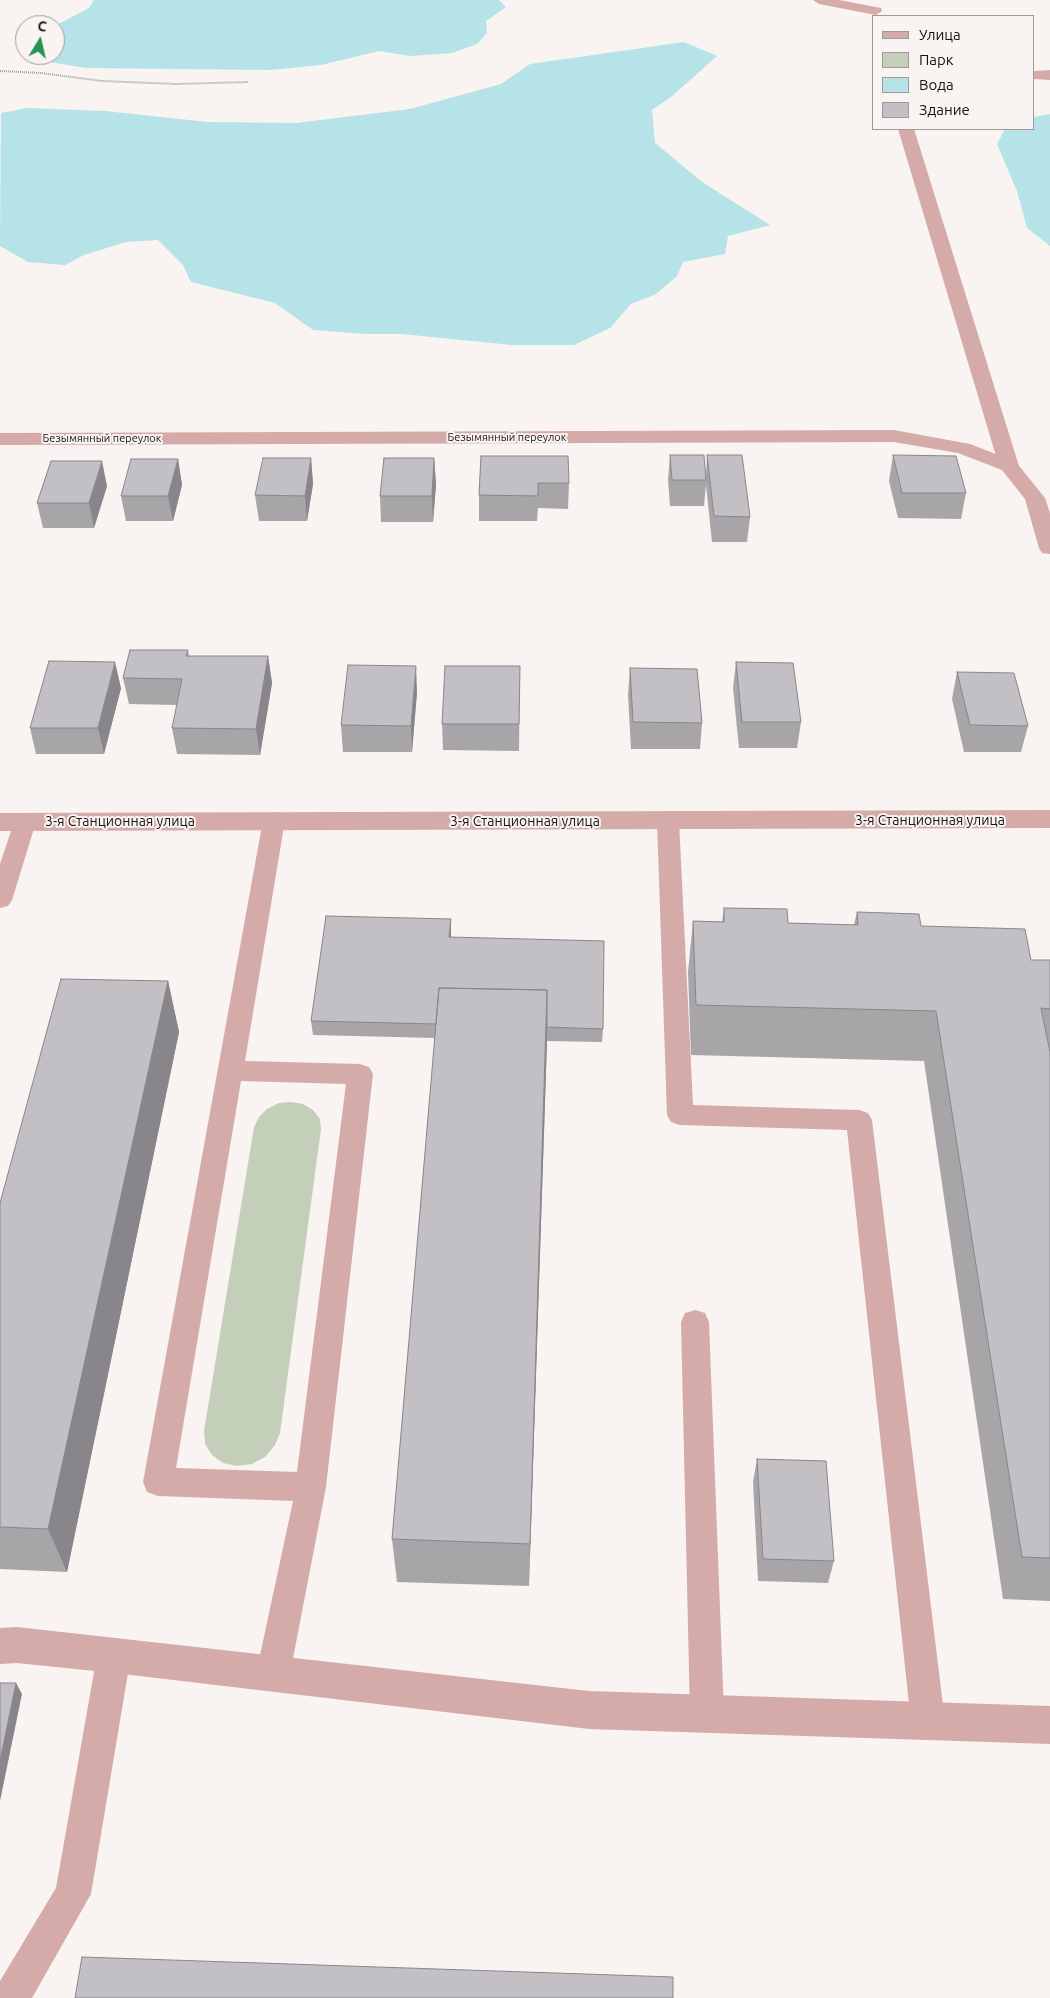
<!DOCTYPE html>
<meta charset="utf-8">
<style>
body{margin:0}
#map{position:relative;width:1050px;height:1998px;overflow:hidden;background:#f9f3f1;font-family:Ubuntu,sans-serif}
canvas{display:block}
.legend{position:absolute;left:872px;top:15px;width:162px;height:115px;box-sizing:border-box;background:#f9f3f1;border:1px solid #9e9a99;margin:0;padding:6px 9px;list-style:none;font-size:15px;color:#161414}
.legend li{display:flex;align-items:center;gap:10px;height:25px}
.legend b{width:25px;border:1px solid #9e9a99}
.north{position:absolute;left:15px;top:15px;width:50px;height:50px;box-sizing:border-box;background:#f9f3f1;border:1px solid #9e9a99;border-radius:50%;rotate:9deg;font-size:14px;font-weight:700;line-height:20px;text-align:center;color:#161414}
.north::after{content:'';display:block;margin:auto;width:18px;height:22px;background:#21954f;clip-path:polygon(50% 0,100% 100%,50% 72%,0 100%)}
</style>
<div id="map">
<canvas width="1050" height="1998"></canvas>
<ul class="legend">
<li><b style="height:6px;background:#d4aba9"></b>Улица</li>
<li><b style="height:14px;background:#c4cfba"></b>Парк</li>
<li><b style="height:14px;background:#b5e3e7"></b>Вода</li>
<li><b style="height:14px;background:#c3c0c5"></b>Здание</li>
</ul>
<div class="north">С</div>
</div>
<script>
const g = document.querySelector('canvas').getContext('2d');
g.lineJoin = 'round';
function fillPath(path, color) {
  g.fillStyle = color;
  g.fill(path, 'evenodd');
}
function shape(rows) {
  const path = new Path2D();
  for (const r of rows) {
    path.moveTo(r[0], r[1]);
    for (let i = 2; i < r.length; i += 2) path.lineTo(r[i], r[i + 1]);
  }
  return path;
}
function trace(path, color, width, dash) {
  g.strokeStyle = color;
  g.lineWidth = width;
  g.lineCap = dash ? 'butt' : 'round';
  g.setLineDash(dash || []);
  g.stroke(path);
}
function drawText(font, color, halo, rows, align = 'center') {
  g.font = font + ' Ubuntu,sans-serif';
  g.lineWidth = 4;
  g.setLineDash([]);
  g.textBaseline = 'middle';
  g.strokeStyle = halo;
  g.fillStyle = color;
  for (const [text, x, y, turn = 0] of rows) {
    g.save();
    g.translate(x, y);
    g.rotate((+turn || 0) * Math.PI / 180);
    g.textAlign = isNaN(turn) ? turn : align;
    if (halo) g.strokeText(text, 0, 0);
    g.fillText(text, 0, 0);
    g.restore();
  }
}
const green = shape([
 [291,1102,303,1104,313,1110,320,1119,321,1129,280,1433,275,1445,265,1457,252,1464,237,1466,223,1463,212,1455,205,1444,204,1431,254,1127,259,1117,267,1109,279,1103]
]);
const water = shape([
 [94,0,499,0,506,7,486,21,487,33,477,44,452,53,411,56,379,51,321,65,270,70,86,68,24,58,19,47,25,44,25,55,55,55,55,26,89,8],
 [684,42,717,56,671,97,652,110,655,143,702,182,770,225,728,236,725,254,683,262,677,276,656,294,631,304,610,328,574,345,512,345,402,334,366,334,313,330,275,303,191,282,183,265,158,240,126,242,84,255,65,265,28,262,0,246,1,113,27,108,105,111,208,122,296,123,410,109,501,84,530,64],
 [1050,114,1050,246,1027,228,1017,191,997,144,1005,129,1034,129,1034,117]
]);
const path = shape([
 [0,71,41,73,102,81,176,84,248,82]
]);
const service = shape([
 [813,0,839,0,881,8,882,11,876,15,819,4,813,0],
 [274,812,282,815,285,820,245,1061,360,1064,369,1067,373,1074,326,1487,290,1674,285,1686,273,1690,261,1686,256,1674,293,1501,158,1496,147,1492,143,1482,263,820,266,815,274,812],
 [241,1081,346,1084,297,1472,176,1468,241,1081],
 [668,813,676,816,679,821,693,1105,859,1110,868,1113,872,1120,945,1722,940,1734,928,1739,916,1734,911,1722,847,1130,680,1125,671,1122,667,1115,657,821,660,816,668,813],
 [25,814,33,817,36,822,12,900,8,906,0,908,0,864,14,822,17,817,25,814],
 [695,1310,705,1313,709,1322,724,1714,719,1726,707,1731,695,1726,690,1714,681,1322,685,1313,695,1310],
 [114,1639,126,1644,131,1655,91,1894,32,1998,0,1998,0,1981,56,1888,97,1655,102,1644,114,1639]
]);
const minor = shape([
 [1050,70,1050,80,1034,79,1034,71,1050,70],
 [898,129,914,129,1019,466,1016,470,1009,472,1002,470,999,466,898,129],
 [1050,810,1050,828,0,831,0,813,1050,810],
 [17,1627,589,1691,1050,1706,1050,1744,589,1729,114,1673,17,1663,0,1664,0,1628,17,1627]
]);
const tertiary = shape([
 [894,430,970,444,1016,462,1045,498,1050,513,1050,554,1042,553,1039,548,1025,499,1002,470,958,453,894,442,0,445,0,433,894,430]
]);
const wall = shape([
 [670,455,706,476,707,455,750,517,747,542,712,542,706,485,704,506,670,506,668,480],
 [893,455,966,493,961,519,898,518,889,481],
 [481,456,569,483,568,509,538,508,537,521,479,521,479,495],
 [311,458,313,484,307,521,259,521,255,495],
 [434,458,436,484,433,522,381,522,380,496],
 [178,459,182,485,173,521,126,521,121,496],
 [107,486,94,528,43,528,37,503],
 [188,650,189,656,268,656,272,683,260,755,177,754,172,728,177,705,129,704,123,678],
 [736,662,801,722,797,748,739,748,733,688],
 [520,666,519,751,443,750,442,724],
 [630,668,702,723,700,749,631,749,628,695],
 [957,672,1028,726,1021,752,964,752,952,699],
 [121,688,104,754,36,754,30,728],
 [417,692,412,752,343,752,341,725],
 [724,908,788,923,854,925,857,912,921,926,1031,960,1050,960,1050,1601,1003,1599,924,1061,691,1055,688,972,693,921,722,922],
 [451,919,451,937,603,1029,602,1042,547,1041,529,1586,397,1582,392,1539,435,1038,313,1035,311,1021],
 [168,981,179,1032,67,1572,0,1569,0,1203],
 [757,1459,834,1561,828,1583,758,1581,753,1482]
]);
const shadedWall = shape([
 [311,458,313,484,307,521,305,496],
 [434,458,436,484,433,522,432,496],
 [178,459,182,485,173,521,168,496],
 [102,461,107,486,94,528,89,503],
 [268,656,272,683,260,755,256,729],
 [115,662,121,688,104,754,98,728],
 [416,666,417,692,412,752,411,726],
 [451,919,451,933,450,951,449,937],
 [168,981,179,1032,67,1572,48,1529],
 [547,990,547,1041,529,1586,530,1544],
 [16,1683,22,1694,0,1801,0,1761]
]);
const building = shape([
 [670,455,704,455,706,480,672,480,670,455],
 [707,455,742,455,750,517,714,516,707,455],
 [893,455,956,456,966,493,902,493,893,455],
 [481,456,568,456,569,483,538,483,538,496,479,495,481,456],
 [263,458,311,458,305,496,255,495,263,458],
 [384,458,434,458,432,496,380,496,384,458],
 [131,459,178,459,168,496,121,496,131,459],
 [51,461,102,461,89,503,37,503,51,461],
 [130,650,188,650,186,656,268,656,256,729,172,728,182,679,123,678,130,650],
 [49,661,115,662,98,728,30,728,49,661],
 [736,662,793,663,801,722,742,722,736,662],
 [348,665,416,666,411,726,341,725,348,665],
 [445,666,520,666,519,724,442,724,445,666],
 [630,668,697,669,702,723,633,722,630,668],
 [957,672,1014,673,1028,726,970,725,957,672],
 [724,908,787,909,788,923,858,925,857,912,919,914,921,926,1025,929,1031,960,1050,960,1050,1009,1041,1008,1050,1052,1050,1558,1022,1557,936,1011,696,1005,693,921,724,922,724,908],
 [326,916,451,919,449,937,604,941,603,1029,547,1027,547,990,439,988,436,1024,311,1021,326,916],
 [61,979,168,981,48,1529,0,1527,0,1203,61,979],
 [439,988,547,990,530,1544,392,1539,439,988],
 [757,1459,826,1461,834,1561,763,1559,757,1459],
 [0,1683,16,1683,0,1761,0,1683],
 [82,1957,673,1977,673,1998,75,1998,82,1957]
]);
const farStreetnames = [
 ["Безымянный переулок",507,437],
 ["Безымянный переулок",102,438]
];
const streetNames = [
 ["3-я Станционная улица",930,820],
 ["3-я Станционная улица",120,821],
 ["3-я Станционная улица",525,821]
];
fillPath(green, '#c4cfba');
fillPath(water, '#b5e3e7');
trace(path, '#a29e9c', 2, [1, 1]);
fillPath(service, '#d4aba9');
fillPath(minor, '#d4aba9');
fillPath(tertiary, '#d4aba9');
fillPath(wall, '#a8a5a9');
fillPath(shadedWall, '#88868a');
fillPath(building, '#c3c0c5');
trace(building, '#88868a', 1);
drawText('11px', '#161414', '#f9f3f1', farStreetnames);
drawText('14px', '#161414', '#f9f3f1', streetNames);
</script>
